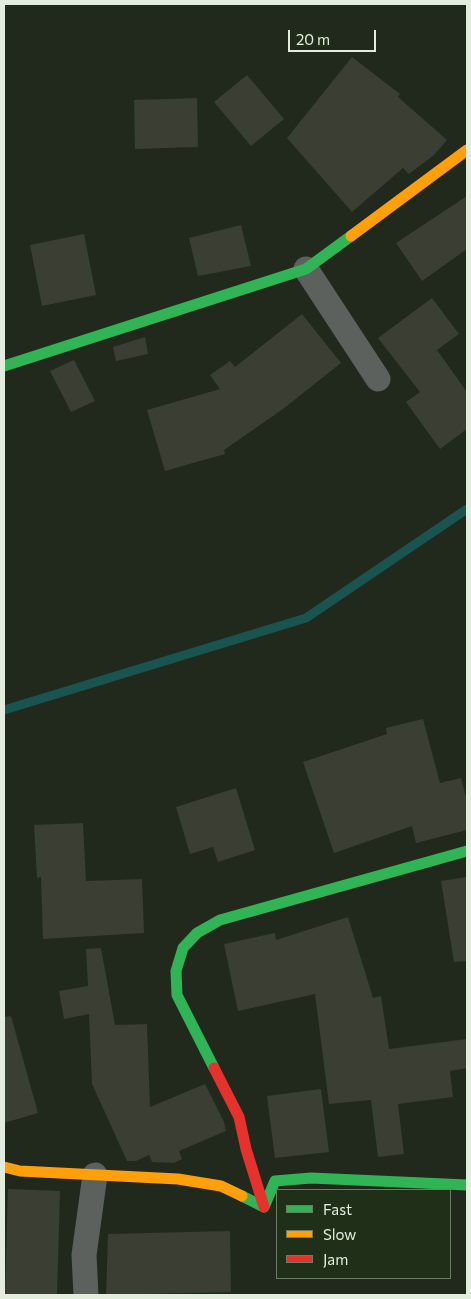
<!DOCTYPE html>
<style>
body{margin:0}
#map{position:relative;width:471px;height:1299px;overflow:hidden;background:#21291d;font-family:Commissioner,sans-serif}
canvas{display:block}
.frame{position:absolute;inset:0;border:5px solid #e3edde;pointer-events:none}
.legend{position:absolute;left:276px;top:1189px;width:175px;height:90px;box-sizing:border-box;background:#202f17;border:1px solid #6e7b67;margin:0;padding:6px 9px;list-style:none;font-size:15px;color:#e3edde}
.legend li{display:flex;align-items:center;gap:10px;height:25px}
.legend b{width:25px;border:1px solid #6e7b67}
.scale{position:absolute;left:288px;top:30px;width:88px;height:22px;box-sizing:border-box;border:2px solid #e3edde;border-top:0;padding-left:6px;font-size:15px;line-height:18px;white-space:nowrap;color:#e3edde;-webkit-text-stroke:4px #202f17;paint-order:stroke}
</style>
<div id="map">
<canvas width="471" height="1299"></canvas>
<div class="frame"></div>
<ul class="legend">
<li><b style="height:6px;background:#30b455"></b>Fast</li>
<li><b style="height:6px;background:#ff9f0a"></b>Slow</li>
<li><b style="height:6px;background:#e5322d"></b>Jam</li>
</ul>
<div class="scale">20 m</div>
</div>
<script>
const g = document.querySelector('canvas').getContext('2d');
g.lineJoin = 'round';
function shape(rows) {
  const path = new Path2D();
  for (const r of rows) {
    path.moveTo(r[0], r[1]);
    for (let i = 2; i < r.length; i += 2) path.lineTo(r[i], r[i + 1]);
  }
  return path;
}
function trace(path, color, width, dash) {
  g.strokeStyle = color;
  g.lineWidth = width;
  g.lineCap = dash ? 'butt' : 'round';
  g.setLineDash(dash || []);
  g.stroke(path);
}
function fillPath(path, color) {
  g.fillStyle = color;
  g.fill(path, 'evenodd');
}
const stream = shape([
 [4,710,306,618,467,509]
]);
const building = shape([
 [352,57,400,94,398,97,447,140,434,155,409,174,403,168,352,212,287,138],
 [247,75,284,119,251,146,214,102],
 [197,98,198,147,135,149,134,100],
 [467,196,467,249,422,281,396,243],
 [241,225,251,266,198,276,189,238],
 [84,234,96,295,42,306,30,245],
 [432,298,459,334,437,350,467,392,467,429,440,449,406,402,420,392,378,338],
 [302,314,341,363,283,409,224,450,225,454,165,471,147,410,220,389,210,375,230,361,235,367],
 [145,337,148,354,116,361,113,347],
 [74,360,95,401,71,412,50,371],
 [423,719,440,783,461,778,467,801,467,830,416,843,412,826,334,853,303,762,387,734,386,728],
 [236,788,255,850,218,862,213,847,190,854,176,807],
 [83,823,86,881,142,879,144,933,43,939,41,877,37,878,34,825],
 [467,877,467,961,454,962,441,881],
 [348,917,373,998,381,996,389,1049,467,1039,467,1068,450,1071,453,1097,398,1104,404,1154,378,1157,371,1100,329,1104,315,994,238,1011,224,944,275,933,276,940],
 [101,948,115,1025,147,1024,150,1107,205,1084,224,1122,226,1131,179,1151,182,1159,174,1163,152,1162,149,1155,136,1161,127,1161,92,1084,89,1014,64,1019,59,991,88,986,86,949],
 [11,1016,38,1113,4,1123,4,1017],
 [321,1089,329,1152,275,1158,267,1096],
 [8,1189,60,1191,57,1295,5,1295],
 [230,1231,231,1292,106,1295,108,1234]
]);
const street = shape([
 [306,269,378,379],
 [86,1295,84,1255,95,1175]
]);
const fast = shape([
 [4,366,306,269,351,236],
 [214,1068,177,995,176,971,183,948,197,933,220,920,467,851],
 [242,1196,264,1207,275,1181,311,1178,467,1185]
]);
const slow = shape([
 [351,236,467,150],
 [4,1167,20,1171,178,1179,221,1186,242,1196]
]);
const jam = shape([
 [214,1068,239,1117,246,1149,264,1207]
]);
trace(stream, '#1a5450', 9);
fillPath(building, '#3a3e33');
trace(street, '#5c615d', 25);
trace(fast, '#30b455', 11);
trace(slow, '#ff9f0a', 11);
trace(jam, '#e5322d', 11);
</script>
